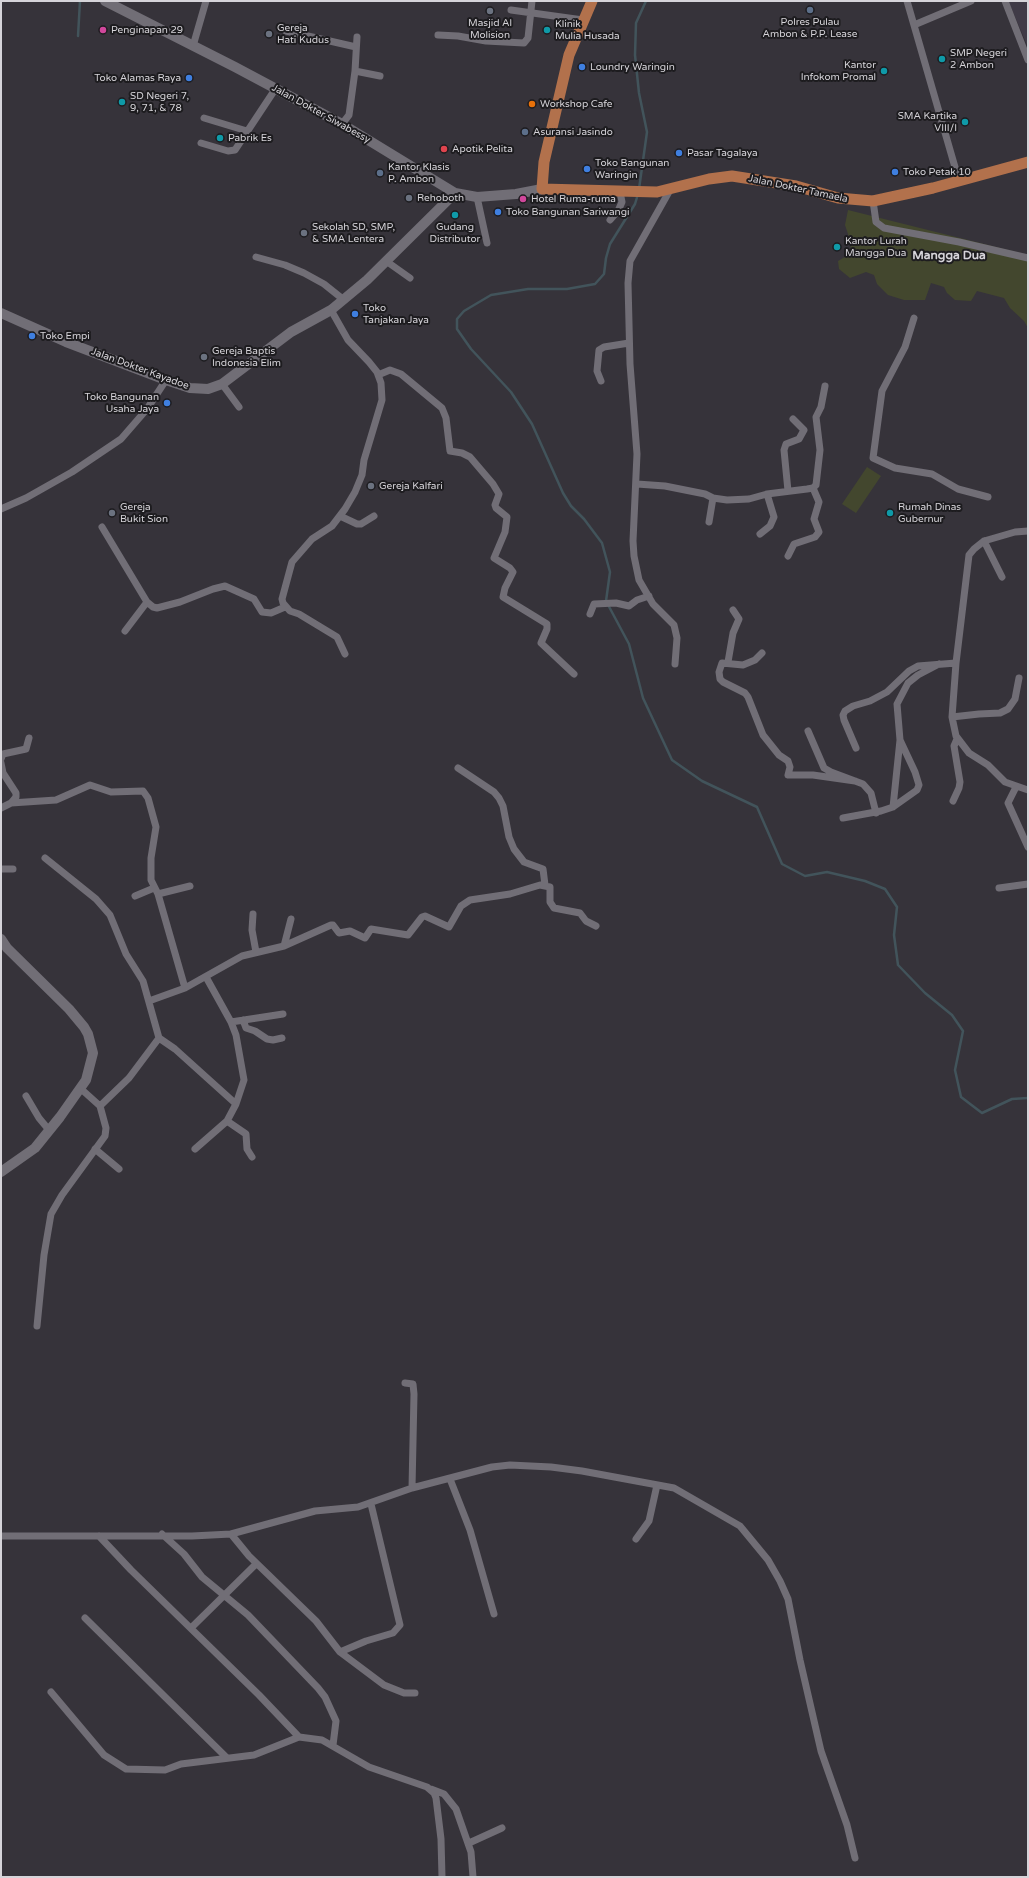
<!DOCTYPE html>
<style>
body{margin:0}
#map{position:relative;width:1029px;height:1878px;overflow:hidden;background:#36333a;font-family:"Varela Round",sans-serif}
canvas{display:block}
.frame{position:absolute;inset:0;border:2px solid #d6d4d9;pointer-events:none}
</style>
<div id="map">
<canvas width="1029" height="1878"></canvas>
<div class="frame"></div>
</div>
<script>
const g = document.querySelector('canvas').getContext('2d');
g.lineJoin = 'round';
function fillPath(path, color) {
  g.fillStyle = color;
  g.fill(path, 'evenodd');
}
function shape(rows) {
  const path = new Path2D();
  for (const r of rows) {
    path.moveTo(r[0], r[1]);
    for (let i = 2; i < r.length; i += 2) path.lineTo(r[i], r[i + 1]);
  }
  return path;
}
function trace(path, color, width, dash) {
  g.strokeStyle = color;
  g.lineWidth = width;
  g.lineCap = dash ? 'butt' : 'round';
  g.setLineDash(dash || []);
  g.stroke(path);
}
function drawText(font, color, halo, rows, align = 'center') {
  g.font = font + ' "Varela Round",sans-serif';
  g.lineWidth = 4;
  g.setLineDash([]);
  g.textBaseline = 'middle';
  g.strokeStyle = halo;
  g.fillStyle = color;
  for (const [text, x, y, turn = 0] of rows) {
    g.save();
    g.translate(x, y);
    g.rotate((+turn || 0) * Math.PI / 180);
    g.textAlign = isNaN(turn) ? turn : align;
    if (halo) g.strokeText(text, 0, 0);
    g.fillText(text, 0, 0);
    g.restore();
  }
}
const built = shape([
 [1008,1,1028,1,1028,47,1010,5]
]);
const green = shape([
 [848,210,1028,255,1028,328,1024,321,1010,308,1004,298,977,291,971,301,955,300,947,293,944,287,931,283,925,300,904,300,888,295,877,284,874,275,866,272,850,278,839,269,838,261,850,254,851,243,845,225],
 [867,467,881,476,856,513,842,504]
]);
const stream = shape([
 [78,36,80,1],
 [639,189,647,132,639,93,635,55,636,23,646,1],
 [638,194,635,204,610,244,606,258,604,274,595,284,567,289,528,289,491,295,464,311,457,319,457,329,471,349,511,392,532,424,563,493,571,506,584,519,602,543,610,572,606,601,629,644,643,698,672,760,702,781,757,807,782,864,805,876,827,872,865,881,885,889,897,907,894,935,898,965,925,993,952,1015,963,1031,955,1070,961,1097,982,1113,1012,1099,1028,1098]
]);
const street = shape([
 [907,1,959,181],
 [1005,1,1028,60],
 [511,10,583,20],
 [914,25,971,1],
 [286,31,356,47],
 [438,35,458,36,486,41,524,43,528,38,532,1],
 [193,46,206,1],
 [355,71,380,76],
 [204,118,247,131],
 [342,124,349,115,355,71,357,37],
 [201,143,228,151,235,150,276,88],
 [670,190,630,261,628,283,630,364,637,454,633,541,634,556,639,580,653,604,674,625,677,638,675,664],
 [477,197,487,243],
 [873,201,876,222,884,228,959,242,1028,258],
 [610,220,618,211,622,202,620,192],
 [256,257,285,265,304,273,324,284,344,300],
 [386,261,410,278],
 [331,310,348,340,369,362,377,372,381,383,382,400,364,460,362,475,355,492,345,509,332,526,312,539,292,562,282,599,283,603,290,611,299,614,337,637,345,654],
 [914,318,905,347,882,391,873,458,895,468,932,474,958,489,988,497],
 [378,375,390,370,401,374,442,408,446,418,450,451,462,453,470,457,493,484,499,494,495,505,496,508,507,517,505,532,494,558,510,568,513,572,505,588,503,597,547,624,547,629,541,643,574,674],
 [601,381,597,371,599,350,604,347,629,343],
 [222,384,239,407],
 [637,484,665,486,705,494,713,498,727,500,749,499,767,494,774,517,770,526,760,534],
 [788,491,784,450,786,444,799,439,804,430,793,419],
 [767,494,807,489,813,488,816,485,820,450,816,417,821,407,825,386],
 [1,509,26,498,72,472,121,439,147,409,166,380],
 [340,516,357,524,361,524,374,516],
 [709,522,713,498],
 [102,527,147,602,153,607,157,608,180,602,213,589,225,586,254,599,262,612,271,613,285,607],
 [1028,531,1015,532,984,541,974,549,969,555,956,663,952,717,956,736,969,753,988,765,1005,782,1028,790],
 [984,541,1002,577],
 [788,556,794,544,815,537,819,532,814,519,819,502,813,488],
 [590,614,594,604,616,603,629,606,637,600,649,596],
 [125,631,147,602],
 [762,653,755,660,743,665,722,663,719,672,720,679,723,682,745,693,748,697,763,735,779,755,788,761,790,767,788,775,813,775,855,781],
 [728,662,733,633,739,619,733,610],
 [952,717,979,714,1000,713,1008,709,1015,699,1019,678],
 [808,731,824,768,831,772,863,784,871,793,876,813],
 [856,748,844,720,843,715,845,711,853,706,870,701,887,692,909,671,918,666,956,663],
 [1,759,3,754,26,749,29,738],
 [1,763,3,773,16,793,16,797,11,803],
 [458,768,494,792,499,798,503,806,509,837,514,849,524,862,543,869,545,885],
 [1016,787,1008,803,1028,847],
 [953,801,959,788,960,782,954,746,957,739],
 [893,807,900,740],
 [1,808,11,803,56,800,90,785,111,792,143,791,148,798,156,827,151,858,151,880,158,894,185,988],
 [843,818,881,811,893,807,917,790,919,785,915,772,900,740,897,704,908,683,918,675,939,664],
 [45,858,96,899,110,915,126,954,143,981,159,1038,129,1078,100,1106,80,1088],
 [1,869,13,869],
 [999,888,1028,884],
 [158,894,190,886],
 [135,896,154,888],
 [253,914,252,930,256,952],
 [284,946,291,919],
 [206,977,231,1022,283,1014],
 [149,1001,185,988,242,956,284,946,331,925,333,925,339,933,350,931,365,938,371,929,408,935,422,917,425,916,449,927,461,906,470,900,510,894,540,885,550,887,550,902,554,908,580,913,586,921,596,926],
 [243,1020,246,1028,255,1031,267,1039,273,1040,282,1038],
 [231,1022,236,1035,244,1080,236,1104],
 [159,1038,175,1049,236,1104,227,1121,195,1149],
 [26,1096,39,1118,49,1130],
 [227,1121,246,1134,247,1149,252,1157],
 [95,1149,119,1169],
 [37,1326,44,1255,51,1214,62,1195,105,1136,106,1128,100,1106],
 [405,1383,413,1384,414,1394,412,1488],
 [450,1479,470,1530,494,1614],
 [162,1534,184,1554,202,1577,248,1615,318,1688,325,1697,336,1721,333,1745],
 [231,1534,249,1556,316,1621,340,1652,384,1685,404,1693,415,1693],
 [1,1536,192,1536,231,1534,315,1511,358,1507,412,1488,492,1467,510,1465,551,1467,582,1471,674,1488,740,1526,768,1560,780,1581,788,1599,800,1660,821,1751,847,1825,855,1858],
 [99,1536,131,1570,259,1695,299,1737],
 [636,1539,649,1521,657,1485],
 [85,1618,227,1758],
 [191,1628,256,1564],
 [340,1652,366,1641,393,1633,400,1625,371,1504],
 [51,1692,104,1755,126,1769,165,1770,181,1764,254,1755,299,1737,322,1740,369,1767,427,1787,434,1793,436,1798,441,1839,442,1877],
 [431,1789,444,1794,456,1809,471,1852,473,1877],
 [469,1843,502,1828]
]);
const secondary = shape([
 [105,1,235,67,342,124,455,193,477,197,516,194,542,189],
 [1,313,66,342,166,380,190,388,208,389,222,384,291,332,331,310,367,280,455,193],
 [1,939,7,948,69,1009,84,1027,88,1034,93,1053,86,1080,60,1117,35,1148,1,1172]
]);
const primary = shape([
 [592,1,569,55,544,162,542,189,657,192,709,179,732,176,796,186,838,198,873,201,933,188,1028,162]
]);
const markers = [
 [810,10,4,"#5c6f8a"],
 [490,11,4,"#6b7280"],
 [103,30,4,"#d1479c"],
 [547,30,4,"#0f9aa8"],
 [269,34,4,"#6b7280"],
 [942,59,4,"#0f9aa8"],
 [582,67,4,"#3f7fe0"],
 [884,71,4,"#0f9aa8"],
 [189,78,4,"#3f7fe0"],
 [122,102,4,"#0f9aa8"],
 [532,104,4,"#e8710a"],
 [965,122,4,"#0f9aa8"],
 [525,132,4,"#5c6f8a"],
 [220,138,4,"#0f9aa8"],
 [444,149,4,"#e0444e"],
 [679,153,4,"#3f7fe0"],
 [587,169,4,"#3f7fe0"],
 [895,172,4,"#3f7fe0"],
 [380,173,4,"#5c6f8a"],
 [409,198,4,"#6b7280"],
 [523,199,4,"#d1479c"],
 [498,212,4,"#3f7fe0"],
 [455,215,4,"#0f9aa8"],
 [304,233,4,"#6b7280"],
 [837,247,4,"#0f9aa8"],
 [355,314,4,"#3f7fe0"],
 [32,336,4,"#3f7fe0"],
 [204,357,4,"#6b7280"],
 [167,403,4,"#3f7fe0"],
 [371,486,4,"#6b7280"],
 [112,513,4,"#6b7280"],
 [890,513,4,"#0f9aa8"]
];
const poiNames = [
 ["Polres Pulau",810,22,"center"],
 ["Ambon & P.P. Lease",810,34,"center"],
 ["Masjid Al",490,23,"center"],
 ["Molision",490,35,"center"],
 ["Klinik",555,24],
 ["Mulia Husada",555,36],
 ["Gereja",277,28],
 ["Hati Kudus",277,40],
 ["Penginapan 29",111,30],
 ["SMP Negeri",950,53],
 ["2 Ambon",950,65],
 ["Kantor",876,65,"right"],
 ["Infokom Promal",876,77,"right"],
 ["Loundry Waringin",590,67],
 ["Toko Alamas Raya",181,78,"right"],
 ["SD Negeri 7,",130,96],
 ["9, 71, & 78",130,108],
 ["Workshop Cafe",540,104],
 ["SMA Kartika",957,116,"right"],
 ["VIII/I",957,128,"right"],
 ["Asuransi Jasindo",533,132],
 ["Pabrik Es",228,138],
 ["Apotik Pelita",452,149],
 ["Pasar Tagalaya",687,153],
 ["Toko Bangunan",595,163],
 ["Waringin",595,175],
 ["Kantor Klasis",388,167],
 ["P. Ambon",388,179],
 ["Toko Petak 10",903,172],
 ["Rehoboth",417,198],
 ["Hotel Ruma-ruma",531,199],
 ["Toko Bangunan Sariwangi",506,212],
 ["Sekolah SD, SMP,",312,227],
 ["& SMA Lentera",312,239],
 ["Gudang",455,227,"center"],
 ["Distributor",455,239,"center"],
 ["Kantor Lurah",845,241],
 ["Mangga Dua",845,253],
 ["Toko",363,308],
 ["Tanjakan Jaya",363,320],
 ["Toko Empi",40,336],
 ["Gereja Baptis",212,351],
 ["Indonesia Elim",212,363],
 ["Toko Bangunan",159,397,"right"],
 ["Usaha Jaya",159,409,"right"],
 ["Gereja Kalfari",379,486],
 ["Gereja",120,507],
 ["Bukit Sion",120,519],
 ["Rumah Dinas",898,507],
 ["Gubernur",898,519]
];
const streetNames = [
 ["Jalan Dokter Siwabessy",321,114,29],
 ["Jalan Dokter Tamaela",798,189,12],
 ["Jalan Dokter Kayadoe",140,369,20]
];
const quarterNames = [
 ["Mangga Dua",949,256]
];
fillPath(built, '#403b47');
fillPath(green, '#43472e');
trace(stream, '#42545b', 2.5);
trace(street, '#716e76', 7);
trace(secondary, '#716e76', 10);
trace(primary, '#b2714c', 11);
for (const [x, y, r, color] of markers) {
  const dot = new Path2D();
  dot.arc(x, y, r, 0, 2 * Math.PI);
  g.fillStyle = color;
  g.fill(dot);
  trace(dot, '#1d1c1f', 1.5);
}
drawText('10px', '#d6d4d9', '#1d1c1f', poiNames, 'left');
drawText('10px', '#d6d4d9', '#1d1c1f', streetNames);
drawText('bold 12px', '#d6d4d9', '#1d1c1f', quarterNames);
</script>
